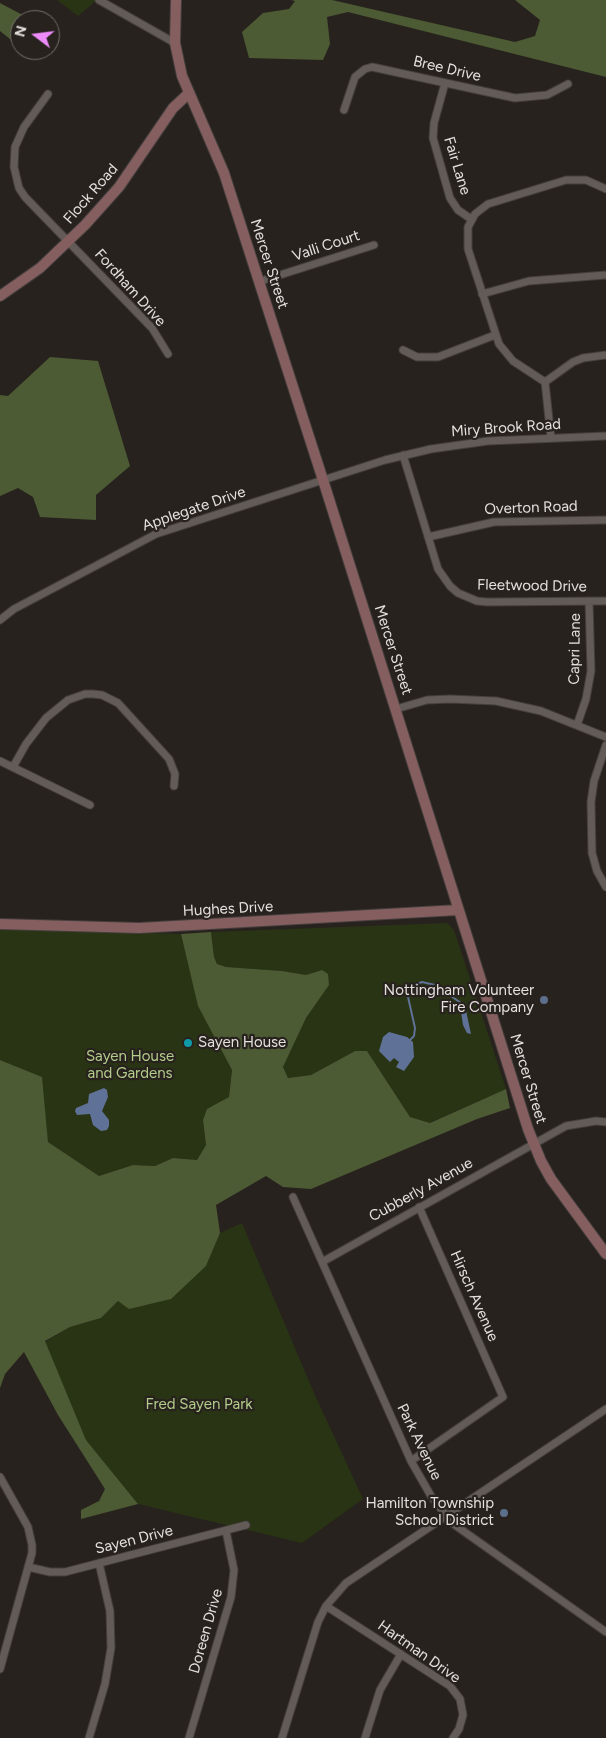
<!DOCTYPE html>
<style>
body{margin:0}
#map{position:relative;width:606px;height:1738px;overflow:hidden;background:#28221f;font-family:Figtree,sans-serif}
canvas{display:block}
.north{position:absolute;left:10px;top:10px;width:50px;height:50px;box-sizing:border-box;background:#28221f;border:1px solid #746e6b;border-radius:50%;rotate:285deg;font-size:14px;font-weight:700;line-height:20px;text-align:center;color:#e5e0de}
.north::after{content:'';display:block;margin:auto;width:18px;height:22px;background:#ed8cf9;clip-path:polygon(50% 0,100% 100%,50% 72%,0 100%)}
</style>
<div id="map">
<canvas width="606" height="1738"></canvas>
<div class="north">N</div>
</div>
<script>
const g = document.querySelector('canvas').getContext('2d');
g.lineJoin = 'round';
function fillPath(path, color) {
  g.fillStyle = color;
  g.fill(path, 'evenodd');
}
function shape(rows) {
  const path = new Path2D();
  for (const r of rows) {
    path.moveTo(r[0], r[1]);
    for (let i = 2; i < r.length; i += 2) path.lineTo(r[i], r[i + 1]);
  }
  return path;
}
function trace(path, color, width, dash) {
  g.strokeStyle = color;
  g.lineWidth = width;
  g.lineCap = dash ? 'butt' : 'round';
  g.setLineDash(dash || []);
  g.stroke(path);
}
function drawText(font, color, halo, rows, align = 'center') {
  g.font = font + ' Figtree,sans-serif';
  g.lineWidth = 4.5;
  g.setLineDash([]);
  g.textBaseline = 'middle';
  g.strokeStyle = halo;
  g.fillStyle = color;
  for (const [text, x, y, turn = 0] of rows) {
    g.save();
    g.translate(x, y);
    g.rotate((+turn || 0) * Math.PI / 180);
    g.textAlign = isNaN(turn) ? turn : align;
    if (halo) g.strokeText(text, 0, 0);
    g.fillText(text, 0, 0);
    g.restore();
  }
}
const green = shape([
 [57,0,97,0,78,16],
 [447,923,454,930,506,1089,429,1123,410,1117,367,1051,355,1051,311,1075,288,1078,283,1067,306,1018,329,985,322,970,306,975,282,971,226,967,217,964,214,957,211,932],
 [0,929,181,934,198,1005,232,1070,229,1097,203,1120,206,1145,197,1160,173,1158,155,1166,133,1165,99,1176,48,1142,41,1077,0,1060],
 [242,1223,314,1393,363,1499,302,1543,138,1504,86,1440,45,1342,70,1327,101,1318,118,1301,206,1266,220,1233]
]);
const forest = shape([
 [291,0,332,0,515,42,535,36,540,20,515,0,606,0,606,77,348,12,327,17,330,44,323,60,249,58,242,32,263,13,289,9,295,1],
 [0,3,32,20,20,20,20,47,0,31],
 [50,357,98,361,130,466,96,495,96,520,40,517,33,497,18,488,0,496,0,395,8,396],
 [211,932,214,957,217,964,226,967,282,971,306,975,322,970,328,974,329,985,306,1018,283,1067,288,1078,311,1075,355,1051,367,1051,410,1117,430,1123,506,1089,510,1108,477,1119,311,1189,283,1187,266,1176,216,1205,220,1233,206,1266,171,1299,129,1309,118,1301,101,1318,70,1327,45,1341,86,1440,138,1504,81,1519,81,1510,99,1501,105,1489,58,1415,24,1352,5,1374,0,1388,0,1060,42,1077,48,1142,99,1176,133,1165,155,1166,173,1158,197,1160,206,1145,203,1120,207,1109,229,1097,232,1070,198,1006,181,934]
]);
const water = shape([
 [461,1003,465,1006,471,1034,467,1033,463,1025,460,1006],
 [389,1032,407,1037,413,1042,414,1057,404,1071,396,1067,399,1062,394,1058,390,1062,379,1051,383,1037],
 [104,1088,107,1090,108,1097,102,1111,109,1120,109,1126,107,1130,101,1131,93,1125,90,1114,77,1115,75,1111,76,1108,88,1103,89,1094]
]);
const stream = shape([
 [410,1040,414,1036,415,1028,408,997,415,985,422,982,435,985,461,1003]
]);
const street = shape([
 [99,0,175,43],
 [445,83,434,123,433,138,450,198,458,210,471,219],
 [48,94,24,127,15,147,14,167,19,188,25,197,152,328,168,354],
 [344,110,355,77,365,69,372,67,515,98,547,95,568,84],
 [258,282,374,245],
 [482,294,529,281,606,275],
 [403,350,417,357,438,357,495,335],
 [545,382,573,362,583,358,606,355],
 [551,438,545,382,513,361,499,344,468,249,468,227,475,214,488,204,566,180,586,180,606,189],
 [403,455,438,569,450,586,458,593,477,601,487,602,606,601],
 [428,537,494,522,606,520],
 [0,620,14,609,156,534,385,460,431,449,488,441,606,436],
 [396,709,427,700,450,699,496,701,541,711,606,737],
 [577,725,586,699,591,671,589,601],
 [606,745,594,781,591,802,592,853,597,871,606,887],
 [0,761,90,805],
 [13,767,26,744,46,718,68,700,85,694,93,694,102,695,118,703,169,759,175,774,174,786],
 [293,1197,411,1461,431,1496,452,1523,606,1632],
 [322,1262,566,1126,596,1121,606,1122],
 [411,1461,503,1397,419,1207],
 [0,1477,28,1527,32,1545,32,1553,0,1669],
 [28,1567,50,1572,65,1572,246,1525],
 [326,1606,450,1686,460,1699,463,1715,459,1729,453,1738],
 [89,1738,105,1684,111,1648,110,1611,99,1563],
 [189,1738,231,1597,234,1570,226,1531],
 [282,1738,318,1622,326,1606,346,1583,606,1409],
 [365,1738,380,1690,401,1654]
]);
const secondary = shape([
 [176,0,175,43,182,76,224,173,323,480,528,1129,541,1161,551,1179,606,1254],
 [0,296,40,268,85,225,119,187,173,108,188,94],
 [0,924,139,928,458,910]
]);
const markers = [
 [544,1000,5,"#5c6f8a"],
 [188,1043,5,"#0f9aa8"],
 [504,1513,5,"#5c6f8a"]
];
const streetNames = [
 ["Bree Drive",447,69,13],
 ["Fair Lane",457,166,73],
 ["Flock Road",91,194,-49],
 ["Valli Court",326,246,-18],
 ["Mercer Street",269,264,72],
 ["Fordham Drive",130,288,48],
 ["Miry Brook Road",506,428,-4],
 ["Overton Road",531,508,-2],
 ["Applegate Drive",194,509,-19],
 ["Fleetwood Drive",532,586,1],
 ["Capri Lane",575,649,-89],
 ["Mercer Street",393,650,72],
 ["Hughes Drive",228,909,-3],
 ["Mercer Street",528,1079,73],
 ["Cubberly Avenue",421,1190,-29],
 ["Hirsch Avenue",474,1296,66],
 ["Park Avenue",419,1442,64],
 ["Sayen Drive",134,1540,-14],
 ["Doreen Drive",206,1631,-74],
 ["Hartman Drive",419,1652,35]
];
const poiNames = [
 ["Nottingham Volunteer",534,991],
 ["Fire Company",534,1008],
 ["Sayen House",198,1043,"left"],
 ["Hamilton Township",494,1504],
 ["School District",494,1521]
];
const parkNames = [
 ["Sayen House",130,1057],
 ["and Gardens",130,1074],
 ["Fred Sayen Park",199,1405]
];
fillPath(green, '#293414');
fillPath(forest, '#4c5b33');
fillPath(water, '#5f7197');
trace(stream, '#5f7197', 2);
trace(street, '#443e3c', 9);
trace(secondary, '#443e3c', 12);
trace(street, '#635b58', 7);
trace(secondary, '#855f5f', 10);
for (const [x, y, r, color] of markers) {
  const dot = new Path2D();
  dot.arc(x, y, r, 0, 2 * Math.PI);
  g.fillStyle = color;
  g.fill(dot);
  trace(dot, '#28221f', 2);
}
drawText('15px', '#e5e0de', '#28221f', streetNames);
drawText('15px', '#e5e0de', '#28221f', poiNames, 'right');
drawText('15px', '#b3cd8a', '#28221f', parkNames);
</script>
